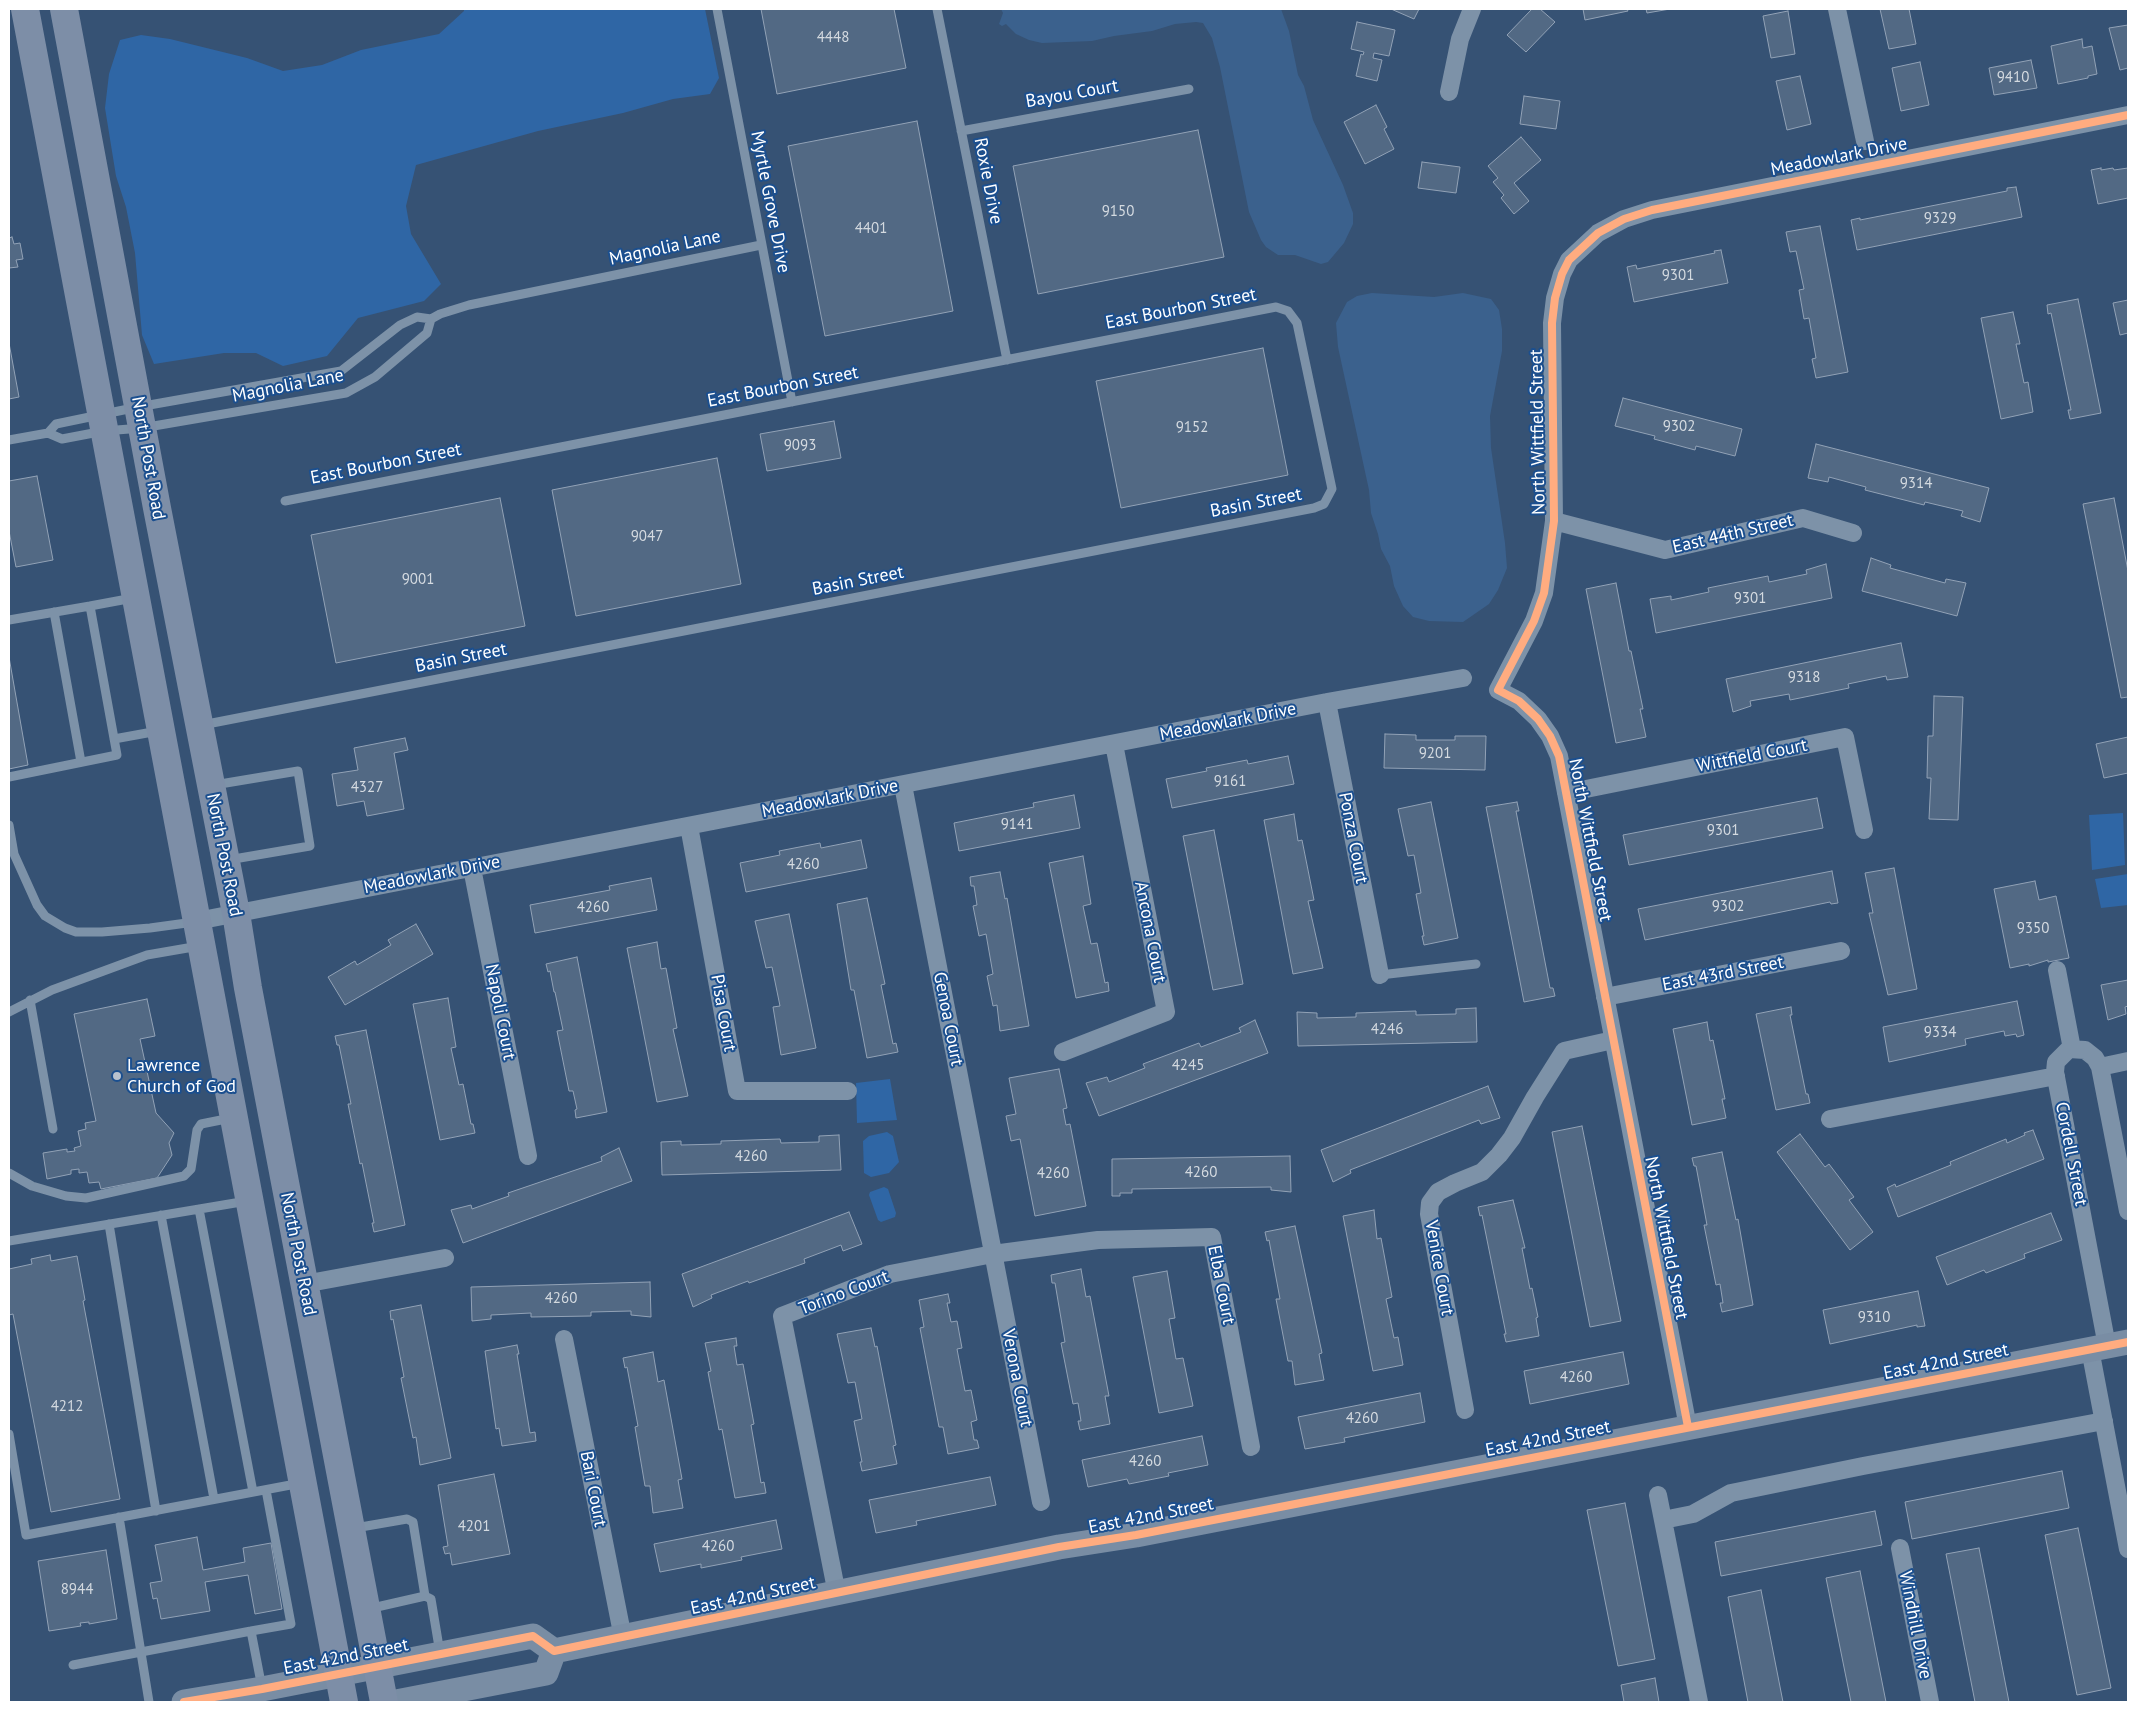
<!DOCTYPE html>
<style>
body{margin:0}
#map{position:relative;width:2137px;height:1711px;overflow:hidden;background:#365274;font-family:"PT Sans",sans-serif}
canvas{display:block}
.frame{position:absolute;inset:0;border:10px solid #fff;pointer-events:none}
</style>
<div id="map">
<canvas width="2137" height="1711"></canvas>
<div class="frame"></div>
</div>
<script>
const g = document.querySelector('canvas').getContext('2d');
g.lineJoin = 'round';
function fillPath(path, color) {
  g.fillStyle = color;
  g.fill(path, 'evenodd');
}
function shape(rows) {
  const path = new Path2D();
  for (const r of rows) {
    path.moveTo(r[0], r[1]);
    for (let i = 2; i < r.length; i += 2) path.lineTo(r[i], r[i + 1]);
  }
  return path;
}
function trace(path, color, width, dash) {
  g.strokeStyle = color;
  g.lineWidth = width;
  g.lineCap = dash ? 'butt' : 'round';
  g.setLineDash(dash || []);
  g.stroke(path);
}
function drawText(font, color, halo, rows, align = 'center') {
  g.font = font + ' "PT Sans",sans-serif';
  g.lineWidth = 4;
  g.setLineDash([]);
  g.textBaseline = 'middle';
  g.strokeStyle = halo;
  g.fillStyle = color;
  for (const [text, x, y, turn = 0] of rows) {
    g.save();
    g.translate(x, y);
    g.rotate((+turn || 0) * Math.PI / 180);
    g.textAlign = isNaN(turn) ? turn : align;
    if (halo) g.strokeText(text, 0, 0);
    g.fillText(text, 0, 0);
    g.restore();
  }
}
const green = shape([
 [464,9,705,9,719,78,710,94,673,99,623,113,538,131,416,165,406,206,411,234,441,284,424,301,358,318,327,356,283,366,256,353,224,353,154,364,142,335,135,253,126,207,116,176,105,108,109,74,120,40,141,35,170,39,247,58,283,71,322,65,361,50,439,34,464,11],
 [2123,813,2125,865,2092,870,2089,815],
 [2128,874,2128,905,2101,908,2095,879],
 [890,1079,897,1120,857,1123,856,1083],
 [887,1132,893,1136,899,1162,889,1173,871,1177,864,1173,863,1141,869,1136],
 [884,1187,888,1189,896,1213,895,1217,881,1222,878,1220,869,1195,870,1192]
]);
const water = shape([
 [1001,9,1281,9,1289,31,1298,75,1304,86,1313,120,1343,185,1353,213,1353,224,1344,243,1328,262,1321,264,1295,255,1278,255,1266,247,1261,240,1249,212,1220,67,1212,38,1203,23,1196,22,1175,24,1152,31,1114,36,1092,41,1042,43,1029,40,1016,34,1006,24,1002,26,999,24,1003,13],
 [1372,293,1434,297,1463,293,1491,299,1499,310,1502,329,1502,351,1490,416,1491,448,1505,543,1507,568,1498,590,1489,604,1463,622,1429,621,1413,617,1403,606,1394,586,1390,566,1381,549,1378,534,1371,513,1369,490,1338,347,1336,323,1347,302,1357,296]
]);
const building = shape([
 [761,9,894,9,906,68,777,94,761,9],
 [1391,9,1419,9,1414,19,1391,9],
 [1532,9,1540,9,1555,22,1526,52,1507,35,1532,9],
 [1583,9,1627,9,1628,11,1585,20,1583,9],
 [1646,9,1670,9,1647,13,1646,9],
 [1880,9,1909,9,1916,44,1889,49,1880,9],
 [1788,11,1795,54,1771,58,1763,16,1788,11],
 [1357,22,1395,30,1389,56,1374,53,1373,58,1382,60,1377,81,1356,76,1361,54,1363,55,1364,52,1351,49,1357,22],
 [2128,25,2128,68,2120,70,2109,28,2128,25],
 [2082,39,2083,48,2092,46,2097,74,2088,76,2088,78,2058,84,2051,46,2082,39],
 [2031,60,2037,88,1994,95,1989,68,2031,60],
 [1920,62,1929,105,1901,111,1892,68,1920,62],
 [1800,76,1811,124,1787,130,1776,81,1800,76],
 [1524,96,1560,101,1556,129,1520,124,1524,96],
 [1376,105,1387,127,1384,129,1394,149,1365,164,1344,122,1376,105],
 [917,121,953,311,825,336,788,146,917,121],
 [1198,130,1224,257,1038,294,1013,166,1198,130],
 [1521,137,1541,160,1514,183,1529,201,1514,214,1501,198,1504,195,1493,182,1498,178,1488,166,1521,137],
 [1422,162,1460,167,1456,193,1418,188,1422,162],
 [2101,168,2101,170,2113,168,2114,170,2128,168,2128,198,2098,204,2091,170,2101,168],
 [2016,187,2022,217,1857,250,1851,220,1860,218,1860,220,2007,191,2007,188,2016,187],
 [1820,226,1848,372,1816,378,1812,359,1816,358,1809,318,1804,319,1799,290,1804,289,1796,251,1790,252,1786,232,1820,226],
 [12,237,14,244,20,243,23,259,16,260,18,267,9,268,9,238,12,237],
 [1721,250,1728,283,1634,302,1627,267,1636,265,1637,269,1715,253,1714,251,1721,250],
 [2078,299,2101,413,2070,419,2068,410,2071,410,2051,313,2048,314,2047,305,2078,299],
 [2128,300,2128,333,2120,335,2113,303,2128,300],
 [2013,312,2020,344,2016,344,2024,383,2028,382,2033,412,2001,419,1981,318,2013,312],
 [9,343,19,397,9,399,9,343],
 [1263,348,1288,475,1121,508,1096,381,1263,348],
 [1623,398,1742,429,1735,456,1696,446,1695,450,1654,439,1655,436,1615,426,1623,398],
 [834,421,841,458,767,471,760,434,834,421],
 [1816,444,1989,488,1980,522,1961,516,1963,511,1925,502,1924,505,1865,490,1866,487,1829,477,1828,482,1808,478,1816,444],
 [717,458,741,584,576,616,552,490,717,458],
 [37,476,53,560,16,567,9,531,9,481,37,476],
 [500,498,525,626,336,663,311,535,500,498],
 [2114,498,2128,571,2128,697,2121,698,2083,504,2114,498],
 [1871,558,1891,565,1890,568,1945,583,1946,579,1966,583,1957,616,1862,591,1871,558],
 [1826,564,1832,598,1656,633,1650,599,1671,596,1671,600,1709,592,1708,588,1768,576,1769,582,1807,574,1806,570,1826,564],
 [1616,583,1629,651,1631,651,1643,709,1640,709,1646,737,1616,743,1586,589,1616,583],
 [1901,643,1908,677,1887,680,1886,676,1848,684,1849,688,1790,700,1789,694,1750,701,1751,706,1733,712,1726,679,1901,643],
 [9,657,28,765,9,769,9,657],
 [1934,696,1963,697,1958,820,1929,819,1931,778,1927,778,1928,736,1933,736,1934,696],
 [1385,734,1416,735,1416,740,1455,740,1455,736,1486,736,1485,770,1384,768,1385,734],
 [2128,737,2128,773,2104,778,2096,744,2128,737],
 [405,738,408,750,394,753,404,809,367,816,364,801,337,806,332,774,358,770,354,748,405,738],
 [1288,756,1294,784,1172,808,1166,779,1207,771,1206,768,1247,760,1248,764,1288,756],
 [1074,795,1080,828,959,851,954,823,1034,807,1033,803,1074,795],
 [1817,798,1823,828,1629,865,1623,835,1817,798],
 [1431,802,1458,938,1424,945,1422,936,1424,936,1416,894,1421,893,1414,855,1408,856,1398,809,1431,802],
 [1517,802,1519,811,1516,811,1550,988,1553,988,1555,996,1524,1002,1486,807,1517,802],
 [1294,814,1298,841,1302,840,1314,900,1308,901,1323,968,1293,974,1264,820,1294,814],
 [1214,830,1243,984,1213,990,1183,836,1214,830],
 [861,840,867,868,746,892,740,863,780,855,779,851,820,843,821,848,861,840],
 [1083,856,1091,904,1083,906,1091,944,1097,943,1105,983,1108,982,1109,991,1076,998,1049,863,1083,856],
 [1894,868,1917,989,1888,995,1869,913,1873,913,1865,873,1894,868],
 [1832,871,1838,903,1831,904,1830,902,1645,940,1638,909,1832,871],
 [1000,872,1005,899,1007,898,1029,1026,1000,1031,997,1005,993,1006,987,976,993,974,986,934,979,936,973,906,977,905,974,886,971,886,970,877,1000,872],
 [651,878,657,910,535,933,530,905,610,890,609,886,651,878],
 [2035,881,2039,900,2056,896,2069,958,2048,962,2048,960,2029,966,2029,964,2010,968,1994,889,2035,881],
 [867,898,885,984,881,985,893,1044,896,1043,898,1052,867,1058,854,990,851,990,837,904,867,898],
 [789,914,816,1048,781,1055,773,1007,780,1006,772,967,766,968,755,921,789,914],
 [416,924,433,954,345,1005,328,977,355,961,357,965,391,945,388,940,416,924],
 [657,942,661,969,666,968,677,1028,673,1029,688,1096,657,1102,627,948,657,942],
 [577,957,607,1112,576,1118,575,1110,577,1109,573,1091,569,1091,557,1031,563,1030,555,992,554,992,550,971,548,972,546,964,577,957],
 [2128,980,2128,1006,2125,1007,2126,1014,2108,1020,2101,985,2128,980],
 [448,998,456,1047,451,1048,459,1085,463,1084,471,1124,473,1124,475,1133,440,1140,413,1004,448,998],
 [147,999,155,1036,140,1039,156,1113,174,1133,169,1143,172,1155,157,1178,101,1189,99,1182,89,1183,87,1172,79,1173,79,1169,71,1170,71,1174,47,1179,43,1153,67,1149,67,1152,75,1151,74,1148,81,1146,78,1131,86,1129,85,1123,96,1121,74,1014,147,999],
 [2017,1001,2024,1035,2017,1037,2016,1034,2005,1036,2004,1031,1965,1039,1966,1045,1889,1062,1883,1027,2017,1001],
 [1791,1007,1792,1015,1790,1015,1806,1094,1808,1094,1810,1103,1776,1110,1756,1014,1791,1007],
 [1476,1008,1477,1042,1298,1046,1297,1012,1317,1013,1317,1018,1356,1017,1356,1013,1416,1011,1416,1015,1456,1014,1456,1009,1476,1008],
 [1255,1020,1268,1053,1099,1116,1086,1083,1107,1077,1109,1082,1145,1068,1143,1064,1199,1043,1201,1047,1241,1032,1239,1028,1255,1020],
 [1707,1022,1710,1041,1713,1040,1725,1099,1722,1099,1726,1118,1692,1125,1673,1029,1707,1022],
 [366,1030,405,1225,374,1232,372,1223,374,1223,362,1163,360,1164,348,1104,351,1104,339,1045,337,1045,335,1036,366,1030],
 [1059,1069,1067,1108,1063,1109,1066,1125,1070,1124,1086,1206,1035,1216,1020,1139,1011,1141,1006,1116,1016,1114,1009,1078,1059,1069],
 [1488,1086,1500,1118,1481,1124,1479,1120,1350,1170,1351,1173,1333,1182,1321,1150,1488,1086],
 [1582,1126,1621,1321,1590,1327,1552,1132,1582,1126],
 [2033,1130,2044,1159,1898,1217,1887,1188,1895,1184,1896,1187,1951,1165,1950,1162,2006,1139,2007,1143,2025,1135,2024,1133,2033,1130],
 [1800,1134,1825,1167,1829,1164,1854,1197,1849,1200,1873,1232,1850,1250,1777,1152,1800,1134],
 [839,1135,841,1170,662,1175,661,1142,681,1141,681,1145,721,1144,721,1141,780,1139,781,1143,819,1142,819,1136,839,1135],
 [619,1148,632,1181,463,1243,451,1210,471,1205,472,1209,509,1196,508,1193,602,1161,601,1157,619,1148],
 [1722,1152,1736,1220,1738,1219,1753,1305,1722,1312,1720,1303,1723,1303,1720,1284,1716,1285,1704,1225,1707,1225,1696,1166,1694,1166,1692,1158,1722,1152],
 [1290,1156,1291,1192,1271,1190,1271,1187,1132,1189,1132,1193,1120,1193,1120,1196,1112,1196,1112,1159,1290,1156],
 [1513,1200,1525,1248,1522,1248,1530,1289,1532,1288,1538,1317,1536,1318,1539,1336,1506,1342,1504,1334,1506,1334,1482,1215,1480,1216,1478,1207,1513,1200],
 [1374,1210,1377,1239,1381,1238,1392,1297,1386,1299,1394,1338,1398,1337,1403,1365,1373,1371,1343,1216,1374,1210],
 [849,1212,862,1244,843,1251,841,1245,804,1259,805,1263,749,1283,748,1281,711,1295,712,1298,693,1307,682,1274,849,1212],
 [2051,1213,2062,1240,2024,1254,2025,1258,1986,1273,1984,1270,1947,1285,1936,1257,2051,1213],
 [1295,1226,1322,1353,1319,1354,1324,1380,1295,1385,1292,1361,1288,1361,1276,1299,1280,1299,1269,1240,1267,1241,1265,1232,1295,1226],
 [50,1255,51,1261,77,1256,85,1300,83,1301,120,1499,51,1512,13,1314,9,1315,9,1269,32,1264,31,1259,50,1255],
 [1081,1269,1086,1297,1090,1296,1109,1396,1105,1396,1110,1424,1080,1430,1078,1421,1081,1421,1078,1403,1073,1404,1061,1343,1065,1342,1055,1283,1052,1283,1051,1275,1081,1269],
 [1167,1271,1175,1318,1169,1319,1176,1359,1183,1358,1193,1406,1159,1413,1133,1277,1167,1271],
 [650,1282,651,1317,631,1315,631,1311,591,1312,591,1316,531,1317,531,1313,491,1315,491,1319,472,1321,471,1287,650,1282],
 [1918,1291,1925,1326,1917,1327,1917,1325,1830,1344,1823,1310,1918,1291],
 [948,1294,950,1303,947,1303,951,1322,957,1321,962,1348,957,1349,965,1391,971,1390,977,1420,971,1422,974,1440,977,1440,979,1448,948,1454,943,1427,939,1427,920,1328,924,1327,919,1300,948,1294],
 [421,1305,451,1458,420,1465,416,1437,413,1438,401,1378,404,1377,393,1319,391,1320,390,1311,421,1305],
 [871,1328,875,1347,877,1346,896,1445,893,1446,897,1464,862,1471,860,1462,862,1462,854,1421,862,1419,855,1382,848,1383,837,1334,871,1328],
 [736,1338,737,1346,734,1346,737,1365,743,1364,754,1424,751,1425,761,1483,764,1482,766,1493,735,1498,722,1429,719,1430,708,1372,711,1371,705,1343,736,1338],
 [517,1345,519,1354,517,1354,530,1433,535,1432,536,1441,502,1446,499,1428,496,1429,485,1351,517,1345],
 [653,1352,658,1382,664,1380,682,1479,678,1480,683,1508,653,1513,650,1486,645,1486,635,1427,638,1426,627,1367,625,1368,623,1358,653,1352],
 [1623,1352,1629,1384,1530,1404,1524,1371,1623,1352],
 [1420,1393,1425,1422,1344,1438,1345,1442,1305,1449,1298,1417,1420,1393],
 [1202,1436,1208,1465,1168,1473,1169,1476,1129,1484,1127,1479,1088,1487,1082,1460,1202,1436],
 [2062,1471,2069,1508,1912,1539,1905,1502,2062,1471],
 [494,1474,510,1554,452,1565,450,1553,445,1554,443,1547,448,1546,438,1485,494,1474],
 [990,1477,996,1505,916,1521,917,1525,876,1533,869,1500,990,1477],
 [1625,1503,1655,1659,1618,1666,1587,1510,1625,1503],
 [1875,1511,1882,1545,1721,1576,1715,1542,1875,1511],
 [776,1520,782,1549,741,1557,742,1560,701,1568,701,1564,660,1572,654,1544,776,1520],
 [2078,1528,2111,1688,2077,1695,2045,1535,2078,1528],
 [197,1537,203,1570,245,1562,243,1548,271,1543,282,1609,255,1614,248,1575,205,1582,210,1611,161,1619,157,1598,153,1599,150,1583,162,1581,155,1545,197,1537],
 [1979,1548,2009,1702,1975,1702,1946,1554,1979,1548],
 [106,1550,117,1619,89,1624,89,1622,80,1623,81,1626,49,1631,38,1561,106,1550],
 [1860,1571,1886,1702,1851,1702,1826,1578,1860,1571],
 [1761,1590,1783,1702,1748,1702,1728,1597,1761,1590],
 [1655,1678,1659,1702,1624,1702,1621,1685,1655,1678]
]);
const lane = shape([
 [717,9,792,402],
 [937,9,1007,360],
 [961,131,1189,89],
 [48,433,56,424,138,407,341,371,400,325,417,317,431,319,440,314,469,305,761,245],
 [9,440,48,433,62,439,104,431,142,428,346,393,375,377,427,333,431,319],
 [54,612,81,762],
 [9,620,90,606],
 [202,725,1314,508,1324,504,1332,489,1297,323,1288,311,1276,307,285,501],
 [114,739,158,731],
 [9,777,117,755,90,606,133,598],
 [214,785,298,771,310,846,228,860],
 [9,825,14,854,37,905,45,916,65,928,76,932,102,932,150,928,194,922],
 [1380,975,1476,964],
 [30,1000,53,1129],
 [9,1012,52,990,147,955,199,946],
 [9,1173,32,1186,66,1196,86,1198,184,1176,191,1169,197,1130,201,1124,231,1118],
 [199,1209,253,1492],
 [161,1215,214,1499],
 [109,1224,156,1511],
 [9,1241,247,1201],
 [9,1434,26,1535,301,1483],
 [119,1517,149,1702],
 [355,1528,407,1519,413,1522,425,1596],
 [368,1609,425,1596,431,1599,440,1653],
 [73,1665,251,1631],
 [262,1688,251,1631,291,1624,266,1490]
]);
const street = shape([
 [1837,9,1865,141],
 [1449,92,1460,39,1472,9],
 [1554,521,1665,550,1803,518,1853,533],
 [1327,702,1380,975],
 [903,785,1041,1502],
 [1566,793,1845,737,1864,830],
 [689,826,737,1091,848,1091],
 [472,868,528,1156],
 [197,921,1327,702,1463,678],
 [2057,970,2072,1049],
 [1605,997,1841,951],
 [1063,1052,1166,1012,1114,744],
 [2100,1067,2128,1061],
 [1830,1119,2056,1076],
 [304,1284,445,1258],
 [564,1339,623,1638],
 [2107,1346,2055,1072,2056,1062,2069,1049,2085,1050,2095,1058,2100,1067,2128,1211],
 [2090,1349,2128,1549],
 [1465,1410,1429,1214,1430,1203,1438,1192,1455,1183,1482,1172,1499,1155,1512,1138,1535,1097,1564,1051,1613,1040],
 [1688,1427,1559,756,1550,736,1538,719,1519,701,1498,690,1534,621,1544,593,1554,521,1552,323,1555,298,1562,274,1569,260,1598,233,1624,219,1652,210,2128,115],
 [1658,1495,1699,1702],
 [1663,1520,1693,1514,1731,1493,1863,1466,2104,1421],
 [1900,1548,1930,1702],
 [837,1594,782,1316,890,1274,993,1254,1098,1240,1212,1237,1251,1447]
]);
const secondary = shape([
 [184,1702,262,1689,533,1636,554,1651,1059,1547,1136,1535,2128,1342],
 [396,1702,546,1673,554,1651]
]);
const primary = shape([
 [25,9,344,1702],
 [64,9,157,508,236,913,248,988,384,1702]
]);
const cycleway = shape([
 [1688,1427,1559,756,1550,736,1538,719,1519,701,1498,690,1534,621,1544,593,1554,521,1552,323,1555,298,1562,274,1569,260,1598,233,1624,219,1652,210,2128,115],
 [184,1702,262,1689,533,1636,554,1651,1059,1547,1136,1535,2128,1342]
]);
const markers = [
 [117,1076,5,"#b9c2ce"]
];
const numberNames = [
 ["4448",833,38],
 ["9410",2013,78],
 ["9150",1118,212],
 ["9329",1940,219],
 ["4401",871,229],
 ["9301",1678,276],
 ["9302",1679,427],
 ["9152",1192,428],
 ["9093",800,446],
 ["9314",1916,484],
 ["9047",647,537],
 ["9001",418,580],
 ["9301",1750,599],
 ["9318",1804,678],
 ["9201",1435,754],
 ["9161",1230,782],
 ["4327",367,788],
 ["9141",1017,825],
 ["9301",1723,831],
 ["4260",803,865],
 ["9302",1728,907],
 ["4260",593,908],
 ["9350",2033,929],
 ["4246",1387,1030],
 ["9334",1940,1033],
 ["4245",1188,1066],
 ["4260",751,1157],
 ["4260",1201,1173],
 ["4260",1053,1174],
 ["4260",561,1299],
 ["9310",1874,1318],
 ["4260",1576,1378],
 ["4212",67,1407],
 ["4260",1362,1419],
 ["4260",1145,1462],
 ["4201",474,1527],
 ["4260",718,1547],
 ["8944",77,1590]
];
const streetNames = [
 ["Bayou Court",1072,94,-10],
 ["Meadowlark Drive",1839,157,-11],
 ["Roxie Drive",988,181,79],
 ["Myrtle Grove Drive",770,202,79],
 ["Magnolia Lane",665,248,-12],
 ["East Bourbon Street",1181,309,-11],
 ["Magnolia Lane",288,386,-11],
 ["East Bourbon Street",783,387,-11],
 ["North Wittfield Street",1538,432,-91],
 ["North Post Road",148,458,80],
 ["East Bourbon Street",386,464,-11],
 ["Basin Street",1256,503,-11],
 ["East 44th Street",1733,534,-13],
 ["Basin Street",858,581,-11],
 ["Basin Street",461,658,-11],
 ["Meadowlark Drive",1228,722,-11],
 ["Wittfield Court",1752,756,-11],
 ["Meadowlark Drive",830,799,-11],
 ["Ponza Court",1353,838,79],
 ["North Wittfield Street",1590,840,79],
 ["North Post Road",224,855,79],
 ["Meadowlark Drive",432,875,-11],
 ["Ancona Court",1150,932,79],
 ["East 43rd Street",1723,974,-11],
 ["Napoli Court",500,1012,79],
 ["Pisa Court",723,1013,80],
 ["Genoa Court",948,1019,79],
 ["Cordell Street",2071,1154,79],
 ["North Wittfield Street",1666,1238,79],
 ["North Post Road",298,1254,79],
 ["Venice Court",1439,1268,80],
 ["Elba Court",1221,1285,79],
 ["Torino Court",844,1293,-21],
 ["East 42nd Street",1946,1362,-11],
 ["Verona Court",1017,1378,79],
 ["East 42nd Street",1548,1439,-11],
 ["Bari Court",593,1489,79],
 ["East 42nd Street",1151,1516,-11],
 ["East 42nd Street",753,1596,-12],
 ["Windhill Drive",1915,1625,79],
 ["East 42nd Street",346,1657,-11]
];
const poiNames = [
 ["Lawrence",127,1066],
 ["Church of God",127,1087]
];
fillPath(green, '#2f66a5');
fillPath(water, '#3b618d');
fillPath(building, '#526984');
trace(building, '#92a2b6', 1);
trace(lane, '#7d92a8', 9);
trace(street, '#7d92a8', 18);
trace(secondary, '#798da4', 25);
trace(primary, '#7d8ea7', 28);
trace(cycleway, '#ffac80', 8);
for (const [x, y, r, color] of markers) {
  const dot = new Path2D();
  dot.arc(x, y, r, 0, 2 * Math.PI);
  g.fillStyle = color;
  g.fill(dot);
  trace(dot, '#1b4f8f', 2);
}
drawText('15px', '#d4dae0', null, numberNames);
drawText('18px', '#fff', '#1b4f8f', streetNames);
drawText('18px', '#fff', '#1b4f8f', poiNames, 'left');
</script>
